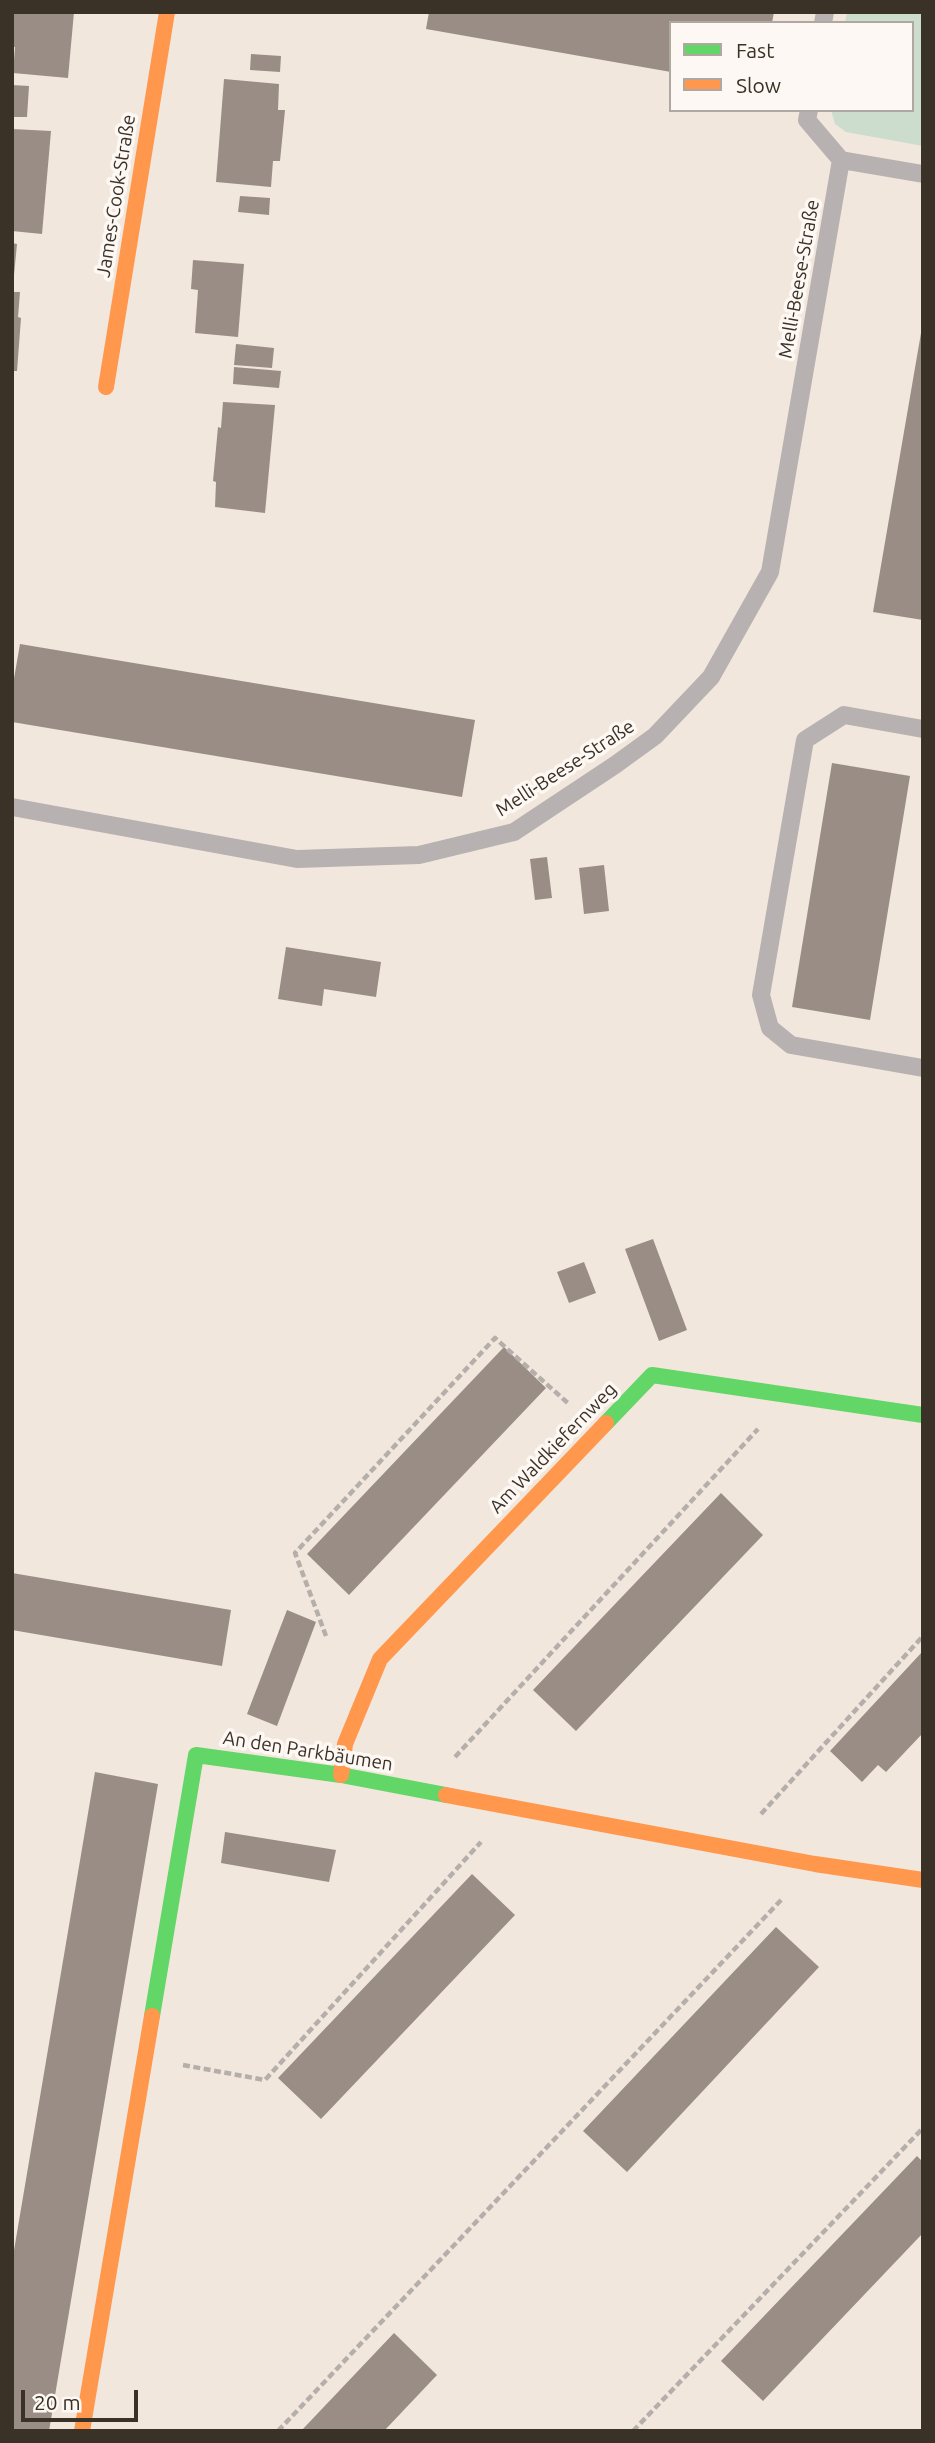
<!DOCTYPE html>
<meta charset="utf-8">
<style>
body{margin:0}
#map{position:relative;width:935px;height:2443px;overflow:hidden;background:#f2e7dc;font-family:Ubuntu,sans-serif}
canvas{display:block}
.frame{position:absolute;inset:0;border:14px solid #3a3127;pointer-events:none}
.legend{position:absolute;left:669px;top:21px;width:245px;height:91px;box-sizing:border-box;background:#fdf8f3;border:2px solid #afa8a1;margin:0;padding:9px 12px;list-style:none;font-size:21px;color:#3a3127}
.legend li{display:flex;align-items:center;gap:14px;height:35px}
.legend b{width:35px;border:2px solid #afa8a1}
.scale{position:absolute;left:21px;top:2390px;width:117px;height:32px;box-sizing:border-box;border:4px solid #3a3127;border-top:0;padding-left:9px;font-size:21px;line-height:24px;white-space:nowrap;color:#3a3127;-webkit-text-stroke:5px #fdf8f3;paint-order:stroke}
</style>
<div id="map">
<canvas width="935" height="2443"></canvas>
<div class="frame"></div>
<ul class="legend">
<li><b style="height:9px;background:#63d668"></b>Fast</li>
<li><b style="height:9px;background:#ff974d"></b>Slow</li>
</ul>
<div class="scale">20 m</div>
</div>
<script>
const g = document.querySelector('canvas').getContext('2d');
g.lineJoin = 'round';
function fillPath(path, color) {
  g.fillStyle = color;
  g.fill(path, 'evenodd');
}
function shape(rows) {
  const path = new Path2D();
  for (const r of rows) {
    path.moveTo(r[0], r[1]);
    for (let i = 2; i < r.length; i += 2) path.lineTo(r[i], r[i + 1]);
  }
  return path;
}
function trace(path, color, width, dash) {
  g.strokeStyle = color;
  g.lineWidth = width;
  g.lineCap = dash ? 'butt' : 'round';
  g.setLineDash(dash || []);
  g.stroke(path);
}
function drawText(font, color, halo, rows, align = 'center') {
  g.font = font + ' Ubuntu,sans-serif';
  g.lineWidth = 7;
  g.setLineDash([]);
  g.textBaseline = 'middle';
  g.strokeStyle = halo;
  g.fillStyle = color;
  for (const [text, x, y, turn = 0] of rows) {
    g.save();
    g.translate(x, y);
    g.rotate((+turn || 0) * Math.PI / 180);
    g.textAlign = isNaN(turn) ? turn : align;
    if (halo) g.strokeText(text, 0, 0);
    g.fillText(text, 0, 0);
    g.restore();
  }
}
const green = shape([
 [847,12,923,12,923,146,846,132,835,124,831,110,912,110,912,23,845,23]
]);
const building = shape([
 [12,12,74,12,68,78,13,73,15,47,12,47],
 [429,12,774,12,772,23,671,23,671,72,426,29],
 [251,54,281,56,280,72,250,70],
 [224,79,279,84,278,110,285,110,280,161,273,161,271,187,216,182],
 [12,85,29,86,27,117,12,117],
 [12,129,51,131,42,234,12,231],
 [240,196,270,198,269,215,238,212],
 [12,243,17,244,14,275,12,275],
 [193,260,244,264,238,337,195,333,198,290,191,289],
 [12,292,20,292,18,317,21,318,17,371,12,371],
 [921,333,923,333,923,620,873,612],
 [236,344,274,348,272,368,234,365],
 [234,367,281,371,279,388,233,384],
 [223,402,275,405,265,513,215,507,216,482,213,481,218,427,221,428],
 [20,644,475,720,462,797,12,722,12,690],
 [832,763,910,776,870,1020,792,1007],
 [547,857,552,898,535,900,530,859],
 [604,865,609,911,584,914,579,868],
 [286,947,381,962,376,997,324,989,322,1006,278,999],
 [653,1239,687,1330,659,1341,625,1249],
 [584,1262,596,1293,569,1303,557,1272],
 [504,1347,546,1388,349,1595,307,1554],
 [721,1493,763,1535,576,1731,533,1690],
 [12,1573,231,1610,222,1666,12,1630],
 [287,1610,316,1622,277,1726,247,1714],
 [923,1651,923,1733,886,1772,878,1765,862,1782,830,1751],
 [95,1772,158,1784,49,2431,12,2431,12,2262],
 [225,1832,336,1850,329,1882,221,1863],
 [472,1874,515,1915,321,2119,278,2078],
 [776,1927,819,1967,627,2172,583,2131],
 [917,2156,923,2162,923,2233,763,2401,721,2361],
 [394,2333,437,2375,384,2431,301,2431]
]);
const path = shape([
 [326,1636,295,1553,495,1338,570,1405],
 [455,1757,758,1429],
 [761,1814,923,1636],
 [183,2065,265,2080,481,1842],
 [278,2431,783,1898],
 [633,2431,923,2128]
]);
const lane = shape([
 [823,23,825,12],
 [809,110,807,120,841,160,923,174],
 [923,729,844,715,805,740,761,995,770,1028,791,1045,923,1068],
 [12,807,297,859,419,855,514,832,615,765,655,736,711,677,770,572,841,160]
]);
const fast = shape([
 [606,1423,652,1375,923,1415],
 [152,2016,196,1755,341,1775,446,1795]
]);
const slow = shape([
 [106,387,167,12],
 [341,1775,345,1744,380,1659,606,1423],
 [446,1795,815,1864,923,1880],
 [82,2431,152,2016]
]);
const streetNames = [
 ["James-Cook-Straße",116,196,-81],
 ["Melli-Beese-Straße",799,279,-80],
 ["Melli-Beese-Straße",565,768,-33],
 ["Am Waldkiefernweg",553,1448,-46],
 ["An den Parkbäumen",308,1751,9]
];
fillPath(green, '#ccddce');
fillPath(building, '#998d85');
trace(path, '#b5afac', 4.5, [7, 3.5]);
trace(lane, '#b8b1b1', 18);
trace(fast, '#63d668', 16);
trace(slow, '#ff974d', 16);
drawText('19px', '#3a3127', '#fdf8f3', streetNames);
</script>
